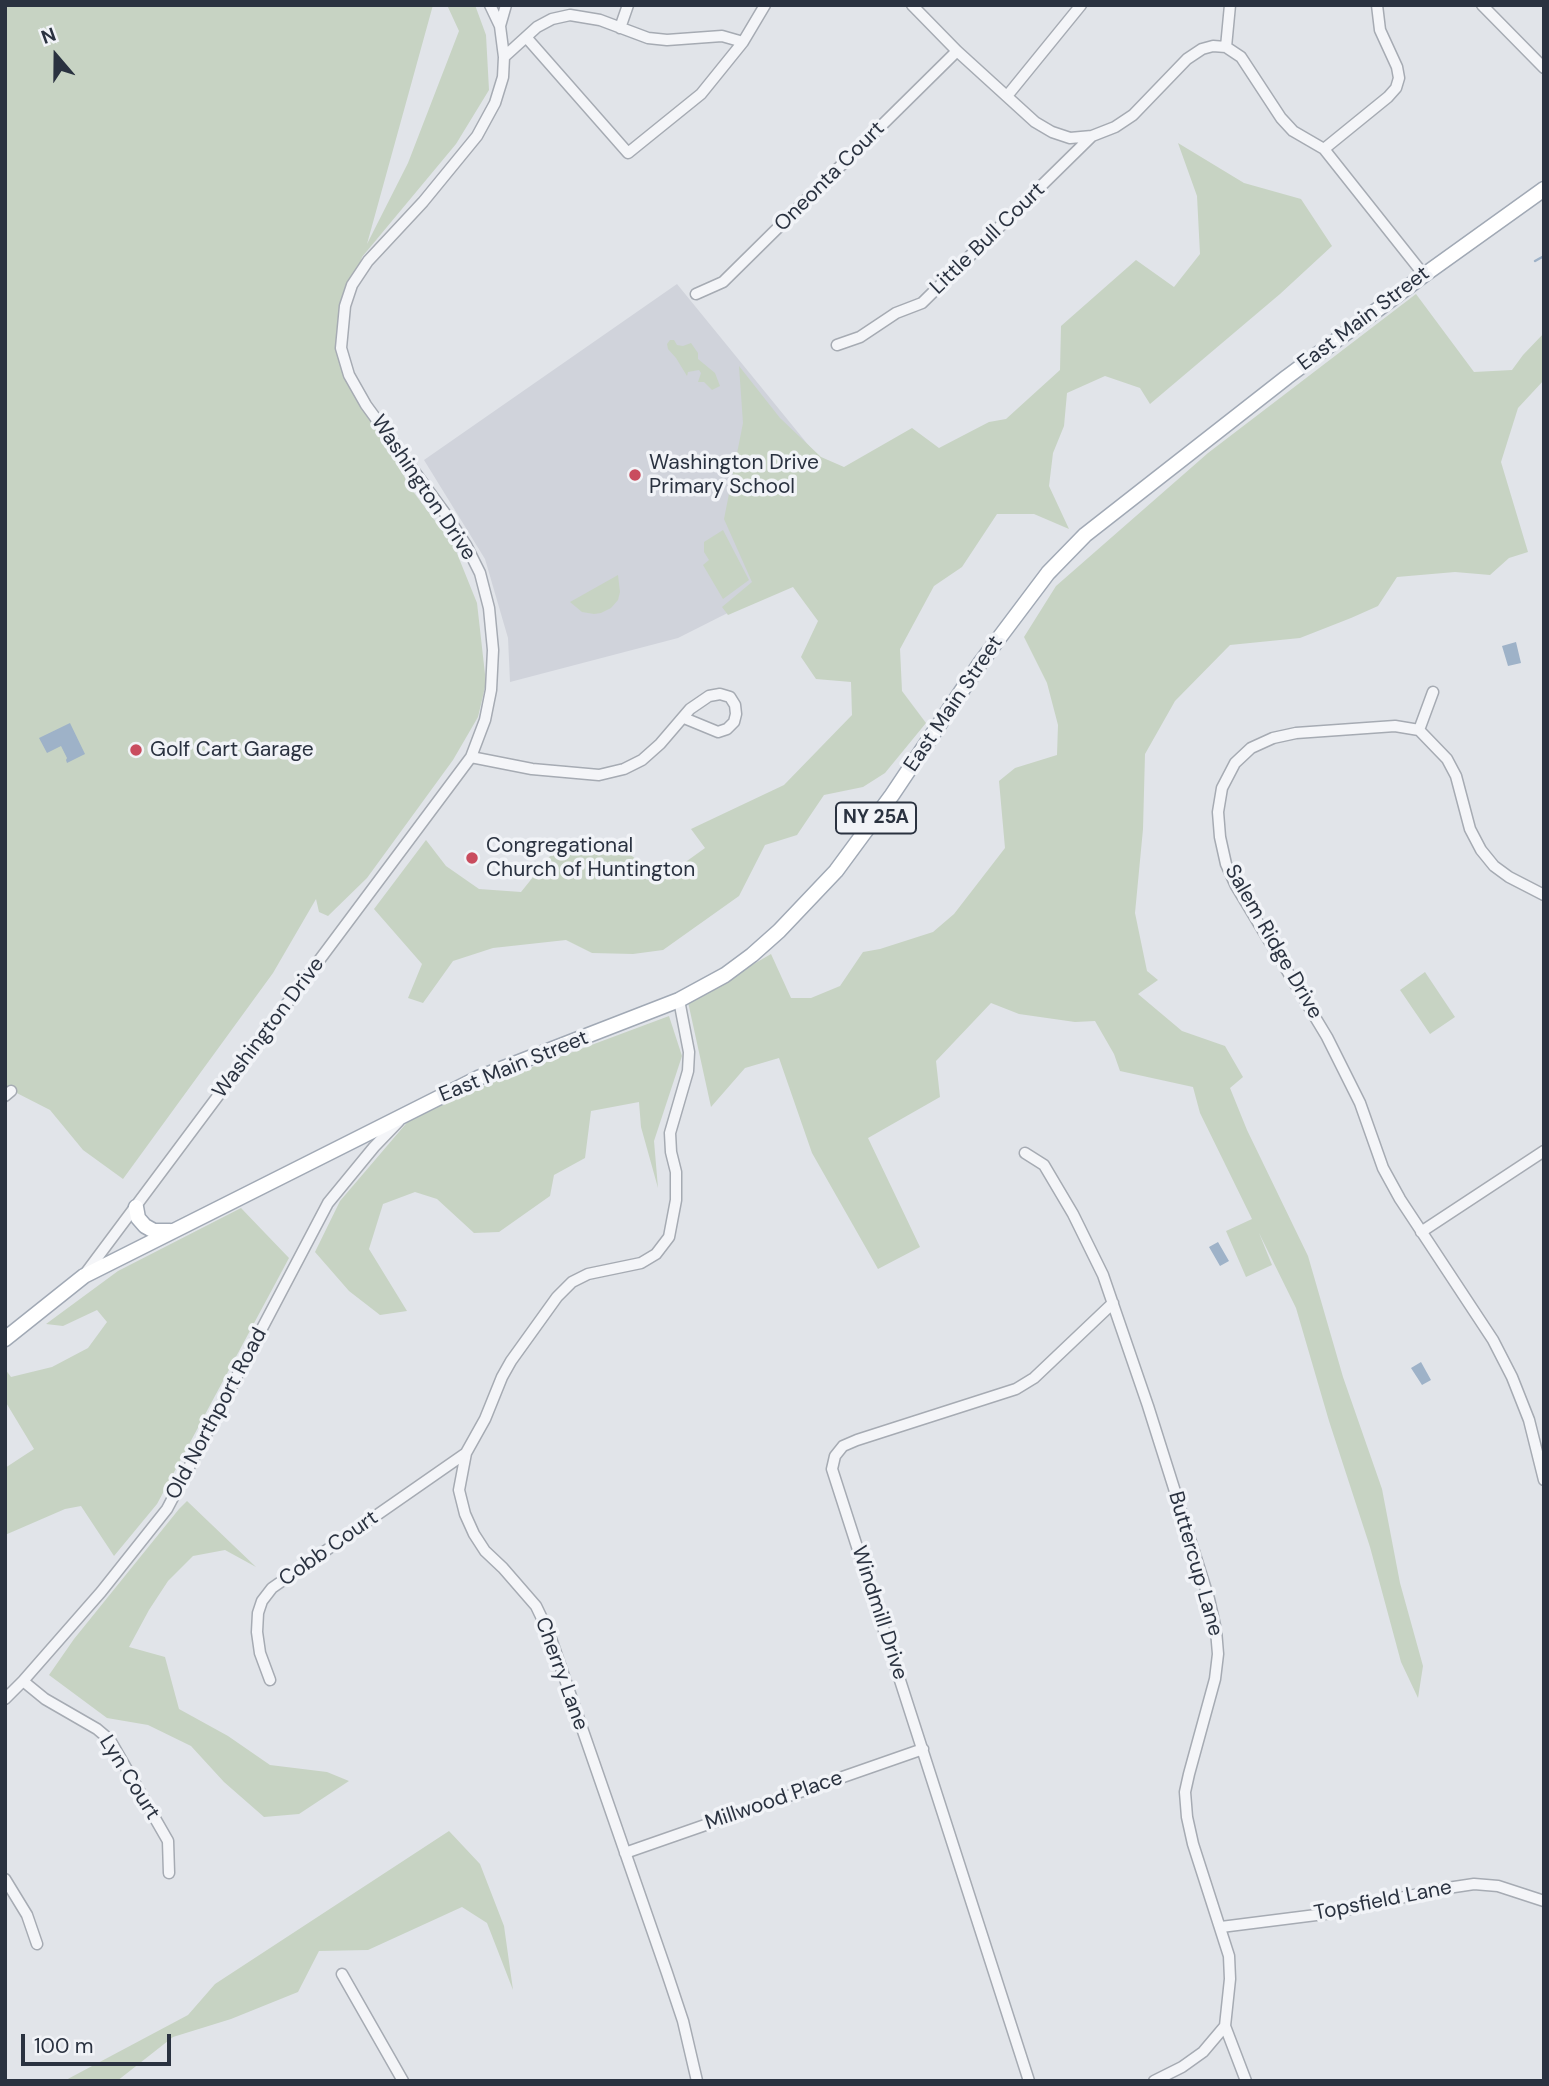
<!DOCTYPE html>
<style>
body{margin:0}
#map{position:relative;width:1549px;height:2086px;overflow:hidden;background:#e1e4e9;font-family:"DM Sans",sans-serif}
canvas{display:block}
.frame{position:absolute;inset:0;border:7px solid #2a3240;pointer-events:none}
.north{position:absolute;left:21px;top:21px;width:70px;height:70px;-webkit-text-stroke:5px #f1f3f7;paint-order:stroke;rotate:340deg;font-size:19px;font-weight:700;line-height:28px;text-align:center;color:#2a3240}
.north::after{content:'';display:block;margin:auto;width:24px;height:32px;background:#2a3240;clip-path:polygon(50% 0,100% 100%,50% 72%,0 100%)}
.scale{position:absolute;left:21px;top:2034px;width:150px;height:32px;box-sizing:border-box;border:4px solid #2a3240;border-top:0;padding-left:9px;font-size:21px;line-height:24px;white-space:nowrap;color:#2a3240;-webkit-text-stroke:5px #f1f3f7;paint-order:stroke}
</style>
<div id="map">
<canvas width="1549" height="2086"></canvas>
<div class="frame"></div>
<div class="north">N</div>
<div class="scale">100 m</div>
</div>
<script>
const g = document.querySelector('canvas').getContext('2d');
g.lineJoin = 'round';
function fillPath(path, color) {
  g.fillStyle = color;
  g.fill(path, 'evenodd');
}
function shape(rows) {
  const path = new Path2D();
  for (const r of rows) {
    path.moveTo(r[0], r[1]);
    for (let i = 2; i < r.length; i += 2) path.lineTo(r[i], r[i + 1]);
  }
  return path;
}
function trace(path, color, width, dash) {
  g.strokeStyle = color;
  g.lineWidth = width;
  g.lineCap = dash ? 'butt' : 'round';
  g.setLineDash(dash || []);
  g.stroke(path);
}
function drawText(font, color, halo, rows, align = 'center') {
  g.font = font + ' "DM Sans",sans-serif';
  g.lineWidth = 7;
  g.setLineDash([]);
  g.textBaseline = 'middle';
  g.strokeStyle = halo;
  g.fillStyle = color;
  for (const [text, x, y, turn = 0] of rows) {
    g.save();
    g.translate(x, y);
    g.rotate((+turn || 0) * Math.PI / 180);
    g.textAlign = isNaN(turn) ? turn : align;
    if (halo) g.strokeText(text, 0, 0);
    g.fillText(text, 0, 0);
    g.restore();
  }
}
const built = shape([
 [677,284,823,463,797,578,678,638,510,682,508,638,485,559,424,460]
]);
const green = shape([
 [5,5,433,5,367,244,408,163,459,31,447,5,475,5,486,35,489,90,456,144,362,257,336,349,348,379,412,490,454,546,477,603,486,683,478,717,453,760,367,878,328,916,319,912,316,899,273,973,123,1179,83,1150,50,1110,5,1087],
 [1178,143,1244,183,1301,199,1332,246,1280,294,1150,404,1140,388,1105,376,1067,393,1064,426,1053,453,1049,486,1069,529,1034,514,997,514,962,567,934,586,900,649,902,691,926,723,885,773,863,787,824,795,797,835,765,845,739,896,663,950,633,954,592,953,566,940,493,948,453,961,423,1003,408,998,422,964,374,909,426,840,446,866,479,889,521,892,550,856,584,850,628,853,662,879,705,848,691,829,784,785,852,715,851,682,816,679,801,657,818,621,793,587,728,615,722,607,752,582,724,519,743,423,739,366,780,418,821,457,844,467,912,428,939,448,989,422,1006,419,1060,370,1061,326,1136,260,1174,287,1200,254,1197,196],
 [1416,294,1474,372,1512,370,1523,355,1544,333,1544,380,1518,408,1501,462,1528,552,1509,558,1490,575,1455,572,1397,577,1378,606,1351,618,1300,638,1230,645,1175,701,1145,754,1143,829,1135,913,1147,971,1158,980,1138,994,1182,1031,1225,1046,1243,1077,1230,1088,1247,1130,1308,1256,1343,1377,1382,1489,1400,1583,1423,1666,1418,1698,1401,1662,1370,1547,1329,1421,1296,1308,1259,1233,1272,1265,1246,1277,1226,1231,1252,1219,1200,1113,1193,1087,1120,1071,1114,1054,1095,1021,1075,1022,1019,1014,991,1003,936,1061,940,1097,868,1138,920,1247,878,1269,812,1153,779,1058,745,1068,711,1107,688,1002,771,954,791,998,811,998,840,986,863,952,880,949,933,932,954,914,1005,848,999,781,1015,768,1057,755,1058,725,1047,683,1024,637,1056,586,1208,453],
 [670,340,674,340,677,345,683,346,691,343,698,353,698,359,715,373,720,386,712,390,704,382,698,382,701,373,699,370,688,372,687,376,676,358,668,349,667,344],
 [723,530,749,580,723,599,703,565,709,560,704,552,704,542],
 [618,575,620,592,618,600,611,608,601,613,594,614,582,612,570,602],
 [1425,972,1455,1017,1430,1034,1400,990],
 [669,1016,682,1056,654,1141,658,1188,641,1127,639,1102,591,1111,585,1158,554,1175,550,1196,499,1232,474,1233,437,1199,415,1192,383,1204,369,1249,407,1311,380,1315,349,1291,315,1252,340,1201,410,1119,495,1081],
 [241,1208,289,1258,157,1504,114,1556,81,1506,65,1509,5,1535,5,1468,34,1449,5,1401,5,1369,11,1377,52,1367,88,1348,107,1322,97,1310,63,1326,46,1324,118,1271],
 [187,1501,256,1567,225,1550,193,1556,168,1581,149,1610,129,1647,165,1657,179,1709,228,1736,270,1765,327,1772,349,1781,299,1814,264,1817,224,1782,191,1746,148,1725,107,1718,49,1675,74,1639,179,1509],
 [449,1831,480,1864,504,1926,513,1990,487,1923,462,1907,368,1950,319,1951,298,1992,231,2019,173,2037,117,2081,64,2081,188,2015,215,1984]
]);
const water = shape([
 [1516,642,1521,663,1508,666,1502,646],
 [70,723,85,754,67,763,66,760,67,758,61,746,47,753,39,738],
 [1218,1242,1229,1261,1220,1266,1209,1247],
 [1421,1362,1431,1380,1422,1385,1411,1368]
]);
const stream = shape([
 [1535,261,1544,256]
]);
const minor = shape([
 [912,5,957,51,1035,122,1052,132,1070,138,1092,136,1115,127,1133,115,1187,59,1202,49,1213,46,1226,47,1241,57,1281,118,1293,131,1324,149,1424,275],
 [1482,5,1544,68],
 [500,26,506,5],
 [620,28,628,5],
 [526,37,628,153,701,94,743,42,765,5],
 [1226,47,1230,5],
 [504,57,537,27,552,19,570,15,600,20,648,38,667,40,722,36,743,42],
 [1007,96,1081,5],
 [1324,149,1388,97,1396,88,1399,78,1397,67,1380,30,1377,5],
 [696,294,723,282,957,51],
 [837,345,860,337,896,313,922,303,1092,136],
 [1419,730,1433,692],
 [471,757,532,769,599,775,624,769,642,760,660,744,690,709,709,696,720,694,730,697,735,705,736,714,734,722,727,729,718,732,684,718],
 [1544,895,1509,877,1494,866,1481,850,1470,829,1456,776,1447,759,1419,730,1395,726,1296,733,1273,738,1251,748,1235,763,1222,788,1218,812,1220,837,1226,864,1236,886,1327,1037,1360,1103,1383,1168,1400,1199,1493,1340,1512,1377,1529,1420,1544,1480],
 [679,1000,689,1052,688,1071,670,1133,671,1152,676,1172,676,1200,669,1237,656,1254,641,1263,588,1274,572,1282,557,1297,511,1361,502,1377,485,1419,466,1453,459,1490,465,1514,474,1534,485,1551,503,1568,536,1606,549,1633,667,1973,683,2021,697,2081],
 [5,1096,11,1091],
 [1025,1153,1044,1165,1073,1214,1103,1275,1148,1406,1209,1599,1216,1630,1218,1654,1215,1679,1189,1774,1185,1792,1187,1817,1193,1844,1229,1956,1230,1979,1225,2026,1246,2081],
 [1421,1232,1544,1151],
 [85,1274,471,757,485,720,491,690,493,650,489,608,480,573,466,545,447,516,366,405,349,375,341,348,345,306,352,285,368,261,423,202,477,136,495,103,503,77,504,57,500,26,490,5],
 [270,1680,260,1653,257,1632,258,1613,262,1601,272,1588,466,1453],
 [23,1681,45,1699,97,1729,110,1740,168,1841,169,1873],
 [5,1699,23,1681,101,1592,167,1509,328,1203,374,1147,399,1121],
 [625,1853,923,1749],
 [5,1879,27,1915,37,1944],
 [1221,1927,1332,1913,1441,1889,1474,1884,1498,1886,1544,1901],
 [342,1974,403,2081],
 [1029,2081,832,1469,835,1456,843,1446,857,1440,1016,1389,1034,1378,1113,1303],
 [1154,2081,1182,2067,1203,2052,1225,2026]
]);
const major = shape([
 [136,1207,138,1218,145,1226,154,1231,170,1231],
 [5,1339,84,1276,478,1078,679,1000,725,975,752,955,779,931,836,871,892,795,981,662,1048,573,1085,535,1287,377,1424,275,1544,189]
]);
const markers = [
 [635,475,7,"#c94c5e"],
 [136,750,7,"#c94c5e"],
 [472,858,7,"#c94c5e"]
];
const shields = [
 [876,818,80]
];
const shieldNames = [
 ["NY 25A",876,818]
];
const streetNames = [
 ["Oneonta Court",830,177,-45],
 ["Little Bull Court",988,239,-44],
 ["East Main Street",1364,319,-37],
 ["Washington Drive",423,488,56],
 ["East Main Street",954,704,-56],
 ["Salem Ridge Drive",1273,942,60],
 ["Washington Drive",269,1028,-53],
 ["East Main Street",514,1067,-22],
 ["Old Northport Road",217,1414,-62],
 ["Cobb Court",329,1549,-35],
 ["Buttercup Lane",1195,1564,74],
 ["Windmill Drive",879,1613,72],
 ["Cherry Lane",561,1674,70],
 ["Lyn Court",129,1778,58],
 ["Millwood Place",774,1801,-19],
 ["Topsfield Lane",1383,1901,-11]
];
const poiNames = [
 ["Washington Drive",649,463],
 ["Primary School",649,487],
 ["Golf Cart Garage",150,750],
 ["Congregational",486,846],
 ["Church of Huntington",486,870]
];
fillPath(built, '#d0d3db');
fillPath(green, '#c7d3c3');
fillPath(water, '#9eb2c8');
trace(stream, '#9eb2c8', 2.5);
trace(minor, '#a6abb3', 13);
trace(major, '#a1a9b5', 17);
trace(minor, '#f4f5f8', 10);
trace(major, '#fff', 14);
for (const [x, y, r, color] of markers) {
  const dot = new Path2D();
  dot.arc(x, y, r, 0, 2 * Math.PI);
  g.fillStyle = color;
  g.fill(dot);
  trace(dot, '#f1f3f7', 2.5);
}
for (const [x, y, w] of shields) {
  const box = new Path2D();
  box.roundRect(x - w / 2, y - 15.5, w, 31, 5);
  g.fillStyle = '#f1f3f7';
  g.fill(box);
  trace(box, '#2a3240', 2);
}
drawText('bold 19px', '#2a3240', null, shieldNames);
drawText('21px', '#2a3240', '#f1f3f7', streetNames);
drawText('21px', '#2a3240', '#f1f3f7', poiNames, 'left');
</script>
